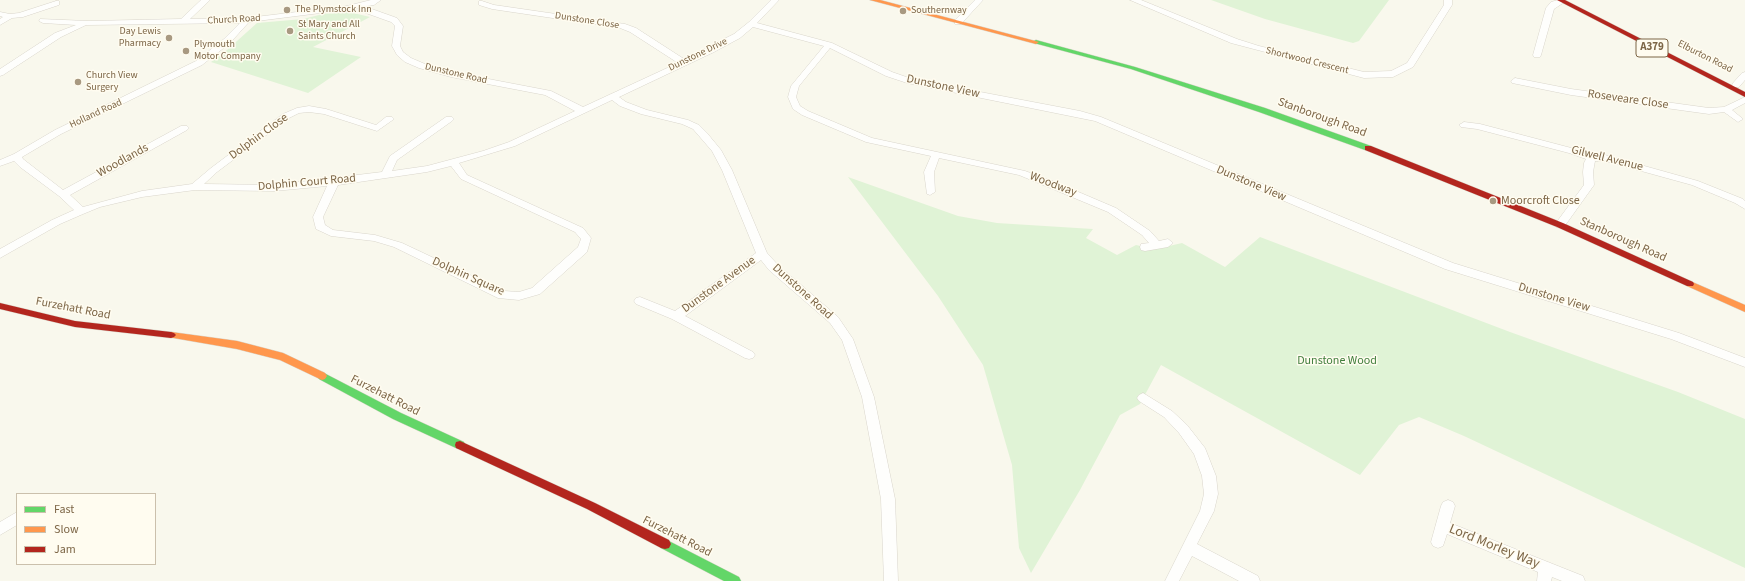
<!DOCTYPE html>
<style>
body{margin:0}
#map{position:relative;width:1745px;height:581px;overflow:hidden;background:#f9f8ed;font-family:"Source Sans 3",sans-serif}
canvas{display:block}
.legend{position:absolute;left:16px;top:493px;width:140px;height:72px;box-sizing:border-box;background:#fffcf0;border:1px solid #cbc0ac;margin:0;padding:5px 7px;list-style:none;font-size:12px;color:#7d6647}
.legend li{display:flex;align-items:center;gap:8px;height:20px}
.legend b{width:20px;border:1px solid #cbc0ac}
</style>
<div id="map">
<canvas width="1745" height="581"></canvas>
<ul class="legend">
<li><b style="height:5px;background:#63d668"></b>Fast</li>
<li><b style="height:5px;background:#ff974d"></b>Slow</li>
<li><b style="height:5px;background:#b3261e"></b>Jam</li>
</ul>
</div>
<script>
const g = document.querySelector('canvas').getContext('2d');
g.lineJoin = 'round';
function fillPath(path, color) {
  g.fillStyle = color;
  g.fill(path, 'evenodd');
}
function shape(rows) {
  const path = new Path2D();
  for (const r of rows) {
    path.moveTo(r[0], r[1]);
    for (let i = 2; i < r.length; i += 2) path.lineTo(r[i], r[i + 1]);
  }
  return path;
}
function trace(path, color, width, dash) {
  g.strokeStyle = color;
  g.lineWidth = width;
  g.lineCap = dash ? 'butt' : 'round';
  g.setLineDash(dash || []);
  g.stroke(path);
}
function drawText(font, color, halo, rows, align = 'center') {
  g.font = font + ' "Source Sans 3",sans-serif';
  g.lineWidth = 3;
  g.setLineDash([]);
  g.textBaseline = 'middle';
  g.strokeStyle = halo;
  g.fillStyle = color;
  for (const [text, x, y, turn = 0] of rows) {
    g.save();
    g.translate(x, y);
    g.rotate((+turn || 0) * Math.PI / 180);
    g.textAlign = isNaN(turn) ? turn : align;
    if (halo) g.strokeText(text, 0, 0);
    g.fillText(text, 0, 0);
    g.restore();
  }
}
const green = shape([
 [1211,0,1389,0,1359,41,1353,43,1265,19],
 [335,11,345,11,370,17,313,47,361,57,308,93,211,62,227,50,257,23,303,19],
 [848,177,958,216,997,223,1093,229,1086,238,1117,255,1136,245,1145,247,1165,247,1182,243,1225,267,1260,237,1510,332,1678,392,1745,419,1745,568,1464,436,1419,417,1399,425,1360,475,1161,365,1140,404,1120,415,1080,490,1031,573,1019,548,1012,465,983,365,938,296]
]);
const street = shape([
 [201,0,210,0,190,19,247,18,347,6,371,0,381,0,374,5,367,6,369,8,397,18,403,26,400,46,403,52,411,58,425,64,452,72,551,91,583,107,678,63,630,32,620,28,492,9,479,5,479,1,482,1,494,5,625,24,636,28,684,59,734,34,749,22,771,0,779,0,757,23,832,43,892,72,912,79,1080,111,1101,117,1453,263,1679,333,1745,358,1745,367,1671,339,1445,269,1095,121,907,83,886,76,830,48,799,86,796,97,800,106,808,111,872,138,1025,171,1055,182,1116,208,1150,231,1159,241,1168,239,1173,243,1168,247,1145,251,1141,250,1140,247,1141,244,1149,243,1142,235,1108,212,1019,175,939,158,934,172,935,192,930,195,927,194,924,172,931,156,866,142,802,115,793,109,788,97,791,86,824,46,753,27,740,38,714,52,619,97,626,102,647,110,688,120,699,125,707,133,721,150,732,170,767,253,777,264,838,317,853,339,874,397,895,499,898,581,884,581,881,499,862,397,842,340,830,323,769,270,761,260,685,316,753,352,755,355,753,358,749,359,745,358,672,319,636,304,634,301,636,298,640,297,675,311,756,253,722,170,712,151,693,129,682,124,641,114,620,106,612,100,515,146,459,163,467,175,583,228,591,238,587,252,540,294,519,300,498,298,394,247,374,241,331,236,316,229,313,217,327,186,274,191,195,190,142,197,100,207,83,214,60,224,0,258,0,249,52,220,74,210,59,196,20,167,14,161,0,166,0,160,14,154,55,130,196,61,224,39,240,23,86,25,61,37,3,75,0,76,0,69,55,33,76,25,43,23,39,21,40,19,88,21,181,19,201,0],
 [360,8,363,12,391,22,395,26,392,46,397,55,405,62,419,68,451,77,545,95,575,111,509,142,483,151,427,166,392,171,397,160,452,121,454,119,452,117,446,117,390,156,382,172,274,185,204,184,217,172,289,118,299,113,309,112,324,114,377,131,394,119,392,117,386,117,376,125,326,109,309,106,297,108,283,114,211,168,192,184,142,191,83,207,70,195,187,130,189,128,187,126,181,126,63,190,23,159,22,157,61,134,202,65,230,43,249,22,360,8],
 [451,166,461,179,575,232,581,239,578,247,532,288,519,292,504,291,402,243,375,235,333,230,325,225,323,217,338,185,427,172,451,166],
 [975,0,983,0,961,24,955,24,955,20,975,0],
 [1130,0,1141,0,1237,39,1259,46,1364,72,1391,71,1407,63,1444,5,1444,0,1452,0,1452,5,1413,67,1393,77,1364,78,1231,43,1130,0],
 [1558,0,1566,1,1554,9,1541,55,1540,57,1534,57,1533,55,1546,8,1551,2,1558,0],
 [56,1,59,1,59,5,23,17,12,18,0,25,0,19,3,17,0,16,0,12,10,14,19,13,56,1],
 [1745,72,1745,80,1739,87,1733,87,1732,85,1733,83,1742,73,1745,72],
 [1515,78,1571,89,1709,108,1724,107,1745,97,1745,103,1732,110,1743,119,1738,122,1724,112,1709,114,1571,95,1512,83,1511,81,1515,78],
 [1464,122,1480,124,1575,149,1593,155,1605,155,1698,181,1743,199,1745,201,1745,209,1735,203,1692,185,1605,161,1595,161,1593,172,1594,185,1564,227,1556,227,1555,225,1556,223,1584,185,1583,172,1584,163,1586,159,1569,153,1477,129,1461,127,1459,125,1464,122],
 [1143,393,1172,411,1187,425,1205,448,1216,476,1218,494,1214,511,1197,544,1258,576,1260,581,1239,581,1192,556,1179,581,1165,581,1200,511,1204,494,1202,476,1194,454,1179,433,1164,417,1139,401,1137,398,1139,395,1143,393],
 [1448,500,1453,502,1455,506,1450,523,1583,576,1585,581,1562,581,1552,577,1551,581,1537,581,1538,572,1447,534,1443,546,1438,548,1433,546,1431,542,1441,506,1443,502,1448,500],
 [17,512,17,525,0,535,0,522,17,512]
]);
const fast = shape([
 [1036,40,1135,67,1265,108,1371,146,1372,148,1371,150,1365,150,1259,112,1131,69,1034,43,1034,41,1036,40],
 [322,372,401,413,464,442,465,445,464,448,460,449,456,448,393,419,319,379,317,376,319,373,322,372],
 [665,539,739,577,741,581,724,581,661,548,659,544,661,540,665,539]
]);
const slow = shape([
 [870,0,880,0,1039,42,1036,44,870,0],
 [1690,281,1745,305,1745,312,1687,286,1686,284,1690,281],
 [171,332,237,341,283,353,325,373,327,376,325,379,322,380,280,360,237,349,168,337,166,335,168,333,171,332]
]);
const jam = shape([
 [1557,0,1565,0,1745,92,1745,97,1557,0],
 [1365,146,1371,146,1563,223,1693,282,1694,284,1693,286,1687,286,1557,227,1365,150,1365,146],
 [0,303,75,321,171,332,174,333,176,335,174,337,171,338,75,327,0,309,0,303],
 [460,441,595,503,669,540,671,544,669,548,665,549,661,548,587,509,456,448,455,445,456,442,460,441]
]);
const markers = [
 [287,10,4,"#a89981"],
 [903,11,4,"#a89981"],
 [290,31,4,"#a89981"],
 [169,38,4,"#a89981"],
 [186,51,4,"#a89981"],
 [78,82,4,"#a89981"],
 [1493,201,4,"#a89981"]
];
const farPoinames = [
 ["The Plymstock Inn",295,10],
 ["Southernway",911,11],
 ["St Mary and All",298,25],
 ["Saints Church",298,37],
 ["Day Lewis",161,32,"right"],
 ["Pharmacy",161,44,"right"],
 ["Plymouth",194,45],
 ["Motor Company",194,57],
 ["Church View",86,76],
 ["Surgery",86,88]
];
const farStreetnames = [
 ["Church Road",234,20,-3],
 ["Dunstone Close",587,21,9],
 ["Dunstone Drive",698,55,-26],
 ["Elburton Road",1705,57,27],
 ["Shortwood Crescent",1307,61,14],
 ["Dunstone Road",456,74,13],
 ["Holland Road",96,114,-25]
];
const shields = [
 [1652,48,32]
];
const shieldNames = [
 ["A379",1652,48]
];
const streetNames = [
 ["Dunstone View",943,87,12],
 ["Roseveare Close",1628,100,8],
 ["Stanborough Road",1322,118,20],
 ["Dolphin Close",259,137,-36],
 ["Gilwell Avenue",1607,159,14],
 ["Woodlands",123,161,-29],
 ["Dolphin Court Road",307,183,-5],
 ["Dunstone View",1251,184,23],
 ["Woodway",1053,185,21],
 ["Stanborough Road",1623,240,24],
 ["Dolphin Square",468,277,24],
 ["Dunstone Avenue",719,285,-36],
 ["Dunstone Road",802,292,42],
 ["Dunstone View",1554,298,17],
 ["Furzehatt Road",73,309,11],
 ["Furzehatt Road",385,396,27],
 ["Furzehatt Road",677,537,27]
];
const poiNames = [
 ["Moorcroft Close",1501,201]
];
const parkNames = [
 ["Dunstone Wood",1337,361]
];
const nearStreetnames = [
 ["Lord Morley Way",1494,547,22]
];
fillPath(green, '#e0f3d6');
trace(street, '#d9d5cb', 1);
trace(fast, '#dad5ca', 1);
trace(slow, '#dad5ca', 1);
trace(jam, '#dad5ca', 1);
fillPath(street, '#fefefc');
fillPath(fast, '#63d668');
fillPath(slow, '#ff974d');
fillPath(jam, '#b3261e');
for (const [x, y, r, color] of markers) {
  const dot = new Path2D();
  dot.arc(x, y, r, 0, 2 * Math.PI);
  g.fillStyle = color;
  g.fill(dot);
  trace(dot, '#fffcf0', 1.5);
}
drawText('10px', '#7d6647', '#fffcf0', farPoinames, 'left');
drawText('10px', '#7d6647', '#fffcf0', farStreetnames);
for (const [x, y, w] of shields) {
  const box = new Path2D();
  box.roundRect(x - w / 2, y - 9, w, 18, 3);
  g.fillStyle = '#fffcf0';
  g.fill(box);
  trace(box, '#7d6647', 1);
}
drawText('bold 11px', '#7d6647', null, shieldNames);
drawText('12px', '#7d6647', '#fffcf0', streetNames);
drawText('12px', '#7d6647', '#fffcf0', poiNames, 'left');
drawText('12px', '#407e3c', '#fffcf0', parkNames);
drawText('14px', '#7d6647', '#fffcf0', nearStreetnames);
</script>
